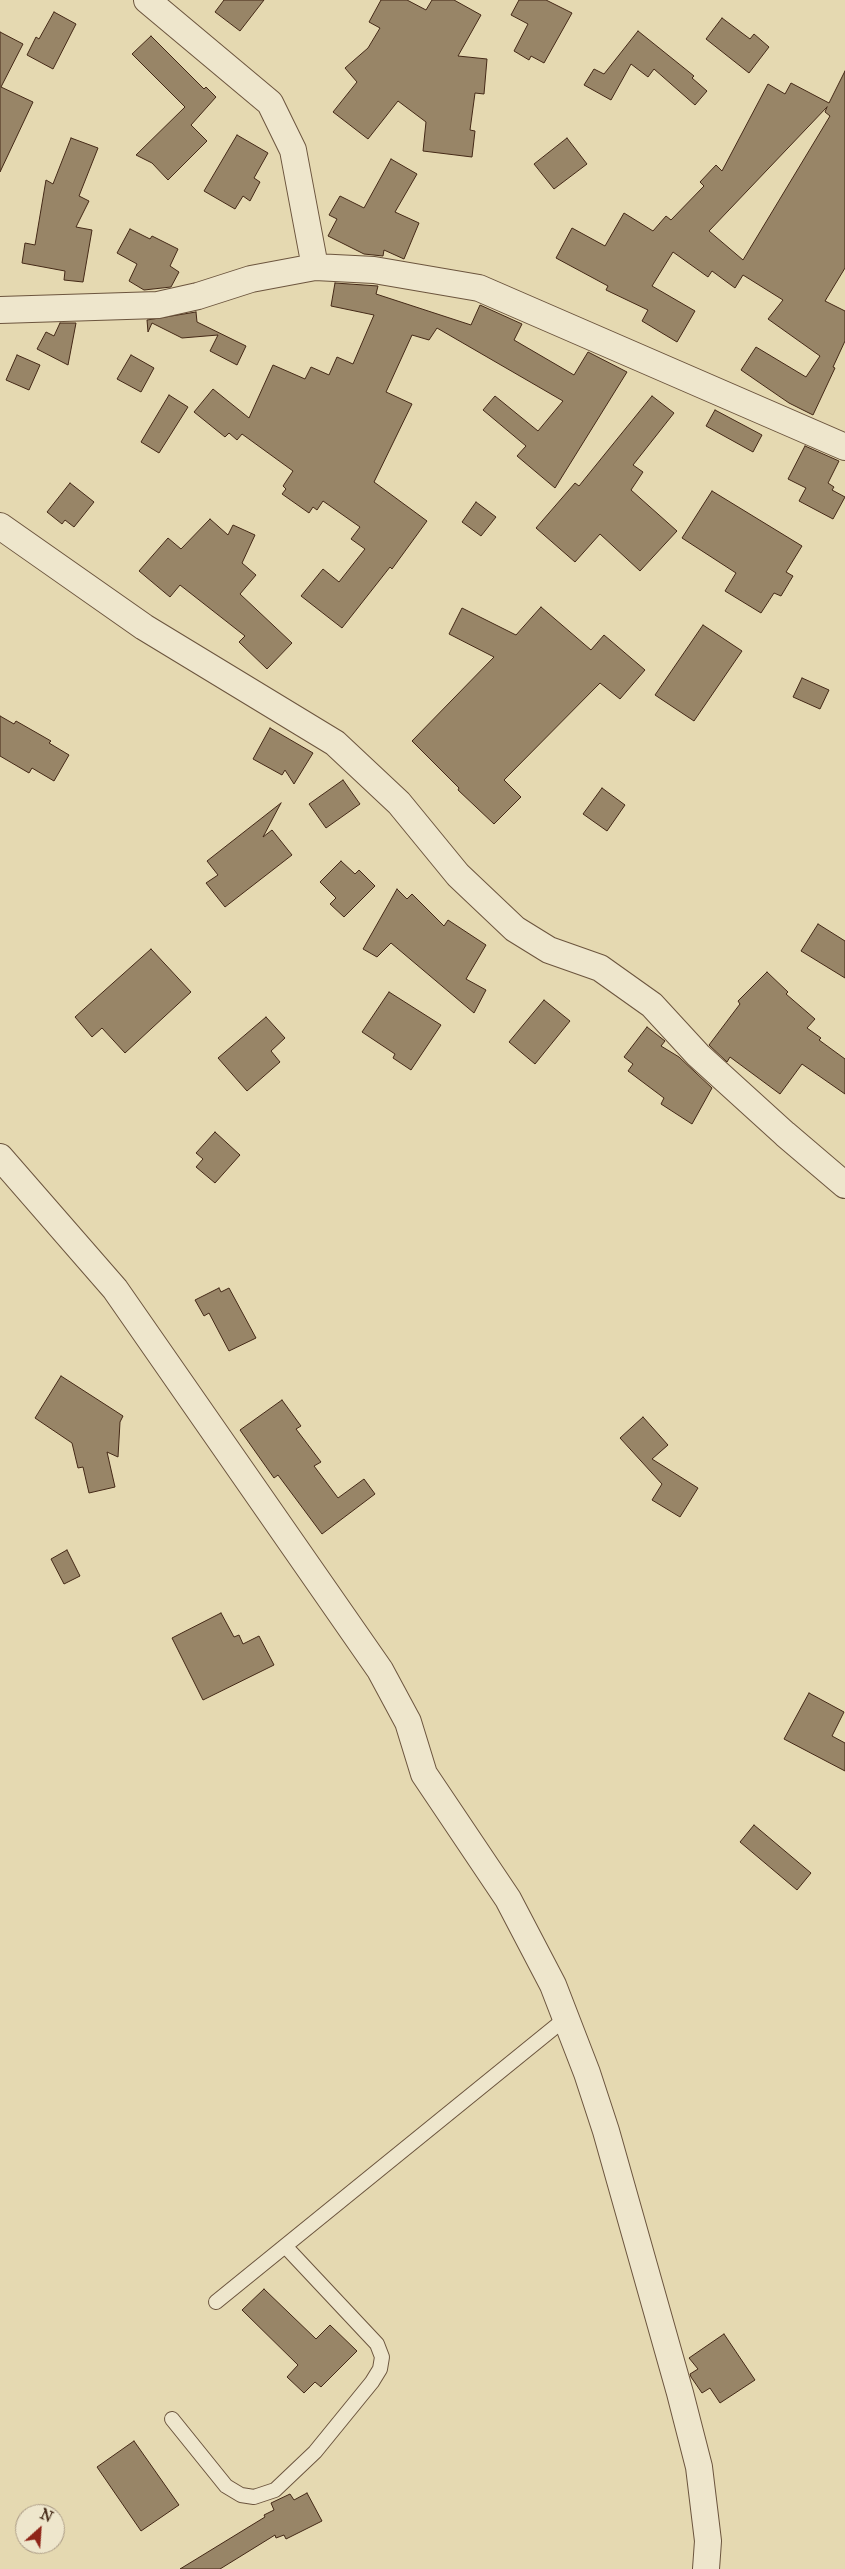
<!DOCTYPE html>
<style>
body{margin:0}
#map{position:relative;width:845px;height:2569px;overflow:hidden;background:#e5d9b1;font-family:"IM FELL Great Primer",serif}
canvas{display:block}
.north{position:absolute;left:15px;top:2504px;width:50px;height:50px;box-sizing:border-box;background:#eee6cc;border:1px solid #aa9a84;border-radius:50%;rotate:26deg;font-size:14px;font-weight:700;line-height:20px;text-align:center;color:#442917}
.north::after{content:'';display:block;margin:auto;width:18px;height:22px;background:#8f2418;clip-path:polygon(50% 0,100% 100%,50% 72%,0 100%)}
</style>
<div id="map">
<canvas width="845" height="2569"></canvas>
<div class="north">N</div>
</div>
<script>
const g = document.querySelector('canvas').getContext('2d');
g.lineJoin = 'round';
function fillPath(path, color) {
  g.fillStyle = color;
  g.fill(path, 'evenodd');
}
function shape(rows) {
  const path = new Path2D();
  for (const r of rows) {
    path.moveTo(r[0], r[1]);
    for (let i = 2; i < r.length; i += 2) path.lineTo(r[i], r[i + 1]);
  }
  return path;
}
function trace(path, color, width, dash) {
  g.strokeStyle = color;
  g.lineWidth = width;
  g.lineCap = dash ? 'butt' : 'round';
  g.setLineDash(dash || []);
  g.stroke(path);
}
const building = shape([
 [224,0,264,0,240,31,215,12,224,0],
 [381,0,407,0,426,10,432,0,454,0,481,15,458,56,487,59,484,94,475,93,470,130,475,131,472,157,423,151,426,122,398,101,368,139,333,112,357,82,345,68,368,48,380,28,369,22,381,0],
 [519,0,546,0,572,13,544,63,531,56,529,60,514,51,528,24,511,15,519,0],
 [54,12,76,24,53,69,27,55,36,37,39,39,54,12],
 [722,18,750,39,754,34,769,47,749,73,706,39,722,18],
 [638,31,694,76,692,78,707,91,695,105,654,69,648,77,631,64,611,100,584,85,594,69,604,74,638,31],
 [0,32,23,44,1,87,33,102,0,172,0,32],
 [151,36,204,89,206,87,216,97,191,125,207,141,168,180,152,163,136,155,185,107,132,54,151,36],
 [845,71,845,268,825,301,845,311,845,341,833,367,835,368,813,415,789,403,741,370,756,347,806,377,820,356,768,319,783,300,743,275,735,288,712,271,708,277,673,252,652,286,695,311,677,342,642,321,648,310,606,290,608,286,556,258,572,228,605,246,624,213,653,231,666,216,671,220,704,186,700,182,716,165,722,171,768,84,785,94,791,83,829,103,845,71],
 [827,107,825,112,830,116,743,260,709,231,827,107],
 [237,135,268,153,254,178,260,182,250,201,243,196,235,209,204,191,237,135],
 [71,138,98,148,79,196,89,201,76,227,92,230,83,282,64,280,65,271,22,263,25,243,35,245,46,180,53,184,71,138],
 [567,138,587,164,554,189,534,164,567,138],
 [391,159,417,174,395,212,419,223,404,259,384,250,383,256,364,254,328,236,337,219,329,215,340,196,364,208,391,159],
 [130,229,150,239,152,236,178,249,170,266,179,272,171,287,144,290,129,281,137,264,117,253,130,229],
 [335,283,378,286,376,294,471,325,480,305,522,324,514,340,574,375,588,352,627,372,555,488,517,456,526,446,483,410,495,396,538,431,563,401,437,328,429,340,412,335,386,392,412,404,374,482,427,521,392,569,390,567,342,628,301,596,323,569,339,582,365,549,351,539,360,527,323,501,317,510,313,507,309,513,282,494,286,489,283,486,293,471,242,434,237,440,229,433,225,437,194,412,213,389,249,418,273,365,305,379,311,367,329,375,337,357,353,364,374,315,331,306,335,283],
 [196,312,197,322,246,346,237,365,210,351,218,335,182,338,152,323,148,332,147,320,196,312],
 [60,323,76,323,68,365,37,349,46,332,54,336,60,323],
 [17,355,40,365,29,390,6,380,17,355],
 [131,355,154,368,141,392,117,379,131,355],
 [169,395,188,407,159,453,141,442,169,395],
 [652,396,674,413,633,465,643,472,631,490,677,531,640,571,600,534,575,562,536,528,575,483,579,486,652,396],
 [715,410,762,435,753,452,706,426,715,410],
 [805,446,839,461,828,483,834,487,832,490,845,497,833,519,799,501,806,488,788,479,805,446],
 [70,483,94,502,74,527,65,520,62,524,47,512,70,483],
 [712,491,802,546,786,572,793,576,781,596,774,593,761,613,725,591,736,573,682,538,712,491],
 [476,502,496,517,481,536,462,522,476,502],
 [210,519,228,535,233,525,255,535,242,563,256,575,240,594,292,643,267,669,239,642,245,636,180,585,170,597,139,571,168,538,181,549,210,519],
 [541,607,591,650,604,635,645,670,620,699,600,683,504,780,521,797,494,824,458,790,459,788,412,741,494,657,449,634,462,608,516,635,541,607],
 [703,625,742,651,694,721,655,695,703,625],
 [802,678,829,690,820,709,793,697,802,678],
 [0,716,14,724,16,721,51,741,49,743,69,755,54,781,32,768,29,773,0,756,0,716],
 [270,728,313,753,294,784,285,770,282,775,253,759,270,728],
 [343,780,360,804,326,828,309,804,343,780],
 [602,788,625,805,607,831,583,814,602,788],
 [281,803,263,837,272,830,292,855,225,907,206,883,218,875,207,861,281,803],
 [341,861,355,874,359,870,375,886,344,917,330,904,336,898,320,882,341,861],
 [397,889,407,899,412,894,444,926,448,920,486,945,466,979,486,990,474,1013,391,943,377,957,363,949,397,889],
 [818,924,845,941,845,978,801,951,818,924],
 [151,949,191,992,125,1053,102,1028,92,1037,75,1017,151,949],
 [767,972,788,992,786,994,815,1019,807,1028,821,1038,819,1040,845,1059,845,1094,802,1064,780,1094,730,1057,727,1062,709,1045,740,1004,738,1001,767,972],
 [389,992,441,1025,411,1070,393,1058,395,1054,362,1032,389,992],
 [544,1000,570,1021,535,1064,509,1042,544,1000],
 [266,1017,285,1038,271,1051,280,1062,247,1091,218,1058,266,1017],
 [647,1027,665,1041,661,1046,679,1057,712,1088,692,1124,661,1104,664,1098,628,1071,633,1064,624,1057,647,1027],
 [215,1132,240,1155,215,1183,196,1167,203,1159,196,1153,215,1132],
 [219,1288,221,1292,229,1288,256,1338,229,1351,209,1313,204,1316,195,1300,219,1288],
 [61,1376,123,1416,120,1422,118,1457,107,1452,115,1487,89,1493,83,1467,78,1468,72,1443,35,1418,61,1376],
 [282,1400,301,1426,296,1429,321,1462,314,1466,338,1498,364,1479,375,1494,322,1534,278,1475,274,1478,240,1430,282,1400],
 [643,1417,668,1445,652,1459,698,1488,680,1517,652,1500,662,1484,620,1438,643,1417],
 [67,1550,80,1576,64,1584,51,1559,67,1550],
 [221,1613,234,1637,239,1635,243,1644,259,1636,274,1665,203,1700,172,1638,221,1613],
 [809,1693,844,1712,832,1736,845,1743,845,1771,784,1739,809,1693],
 [754,1825,811,1873,797,1890,740,1842,754,1825],
 [264,2289,316,2339,330,2325,357,2351,321,2387,315,2382,304,2393,287,2377,298,2365,242,2310,264,2289],
 [724,2334,755,2380,720,2403,710,2388,702,2393,691,2377,690,2374,698,2369,689,2358,724,2334],
 [134,2441,179,2505,141,2531,97,2467,134,2441],
 [307,2493,322,2521,286,2539,284,2535,276,2538,275,2535,220,2569,180,2569,265,2517,264,2515,274,2510,271,2503,290,2494,294,2500,307,2493]
]);
const service = shape([
 [216,2302,566,2018],
 [172,2419,226,2486,241,2495,254,2497,275,2490,315,2452,372,2382,380,2369,382,2357,377,2344,285,2246]
]);
const minor = shape([
 [147,0,270,103,293,150,315,267],
 [0,310,158,305,198,296,251,279,315,267,374,270,479,288,845,447],
 [0,526,144,627,335,743,399,803,458,875,515,929,549,950,600,968,652,1005,698,1055,785,1134,845,1185],
 [0,1157,115,1289,380,1670,408,1722,424,1774,508,1899,553,1985,587,2073,606,2131,680,2393,699,2467,708,2541,706,2569]
]);
fillPath(building, '#988567');
trace(building, '#442917', 1);
trace(service, '#6c553e', 16);
trace(minor, '#6c553e', 28);
trace(service, '#eee6cc', 14);
trace(minor, '#eee6cc', 26);
</script>
